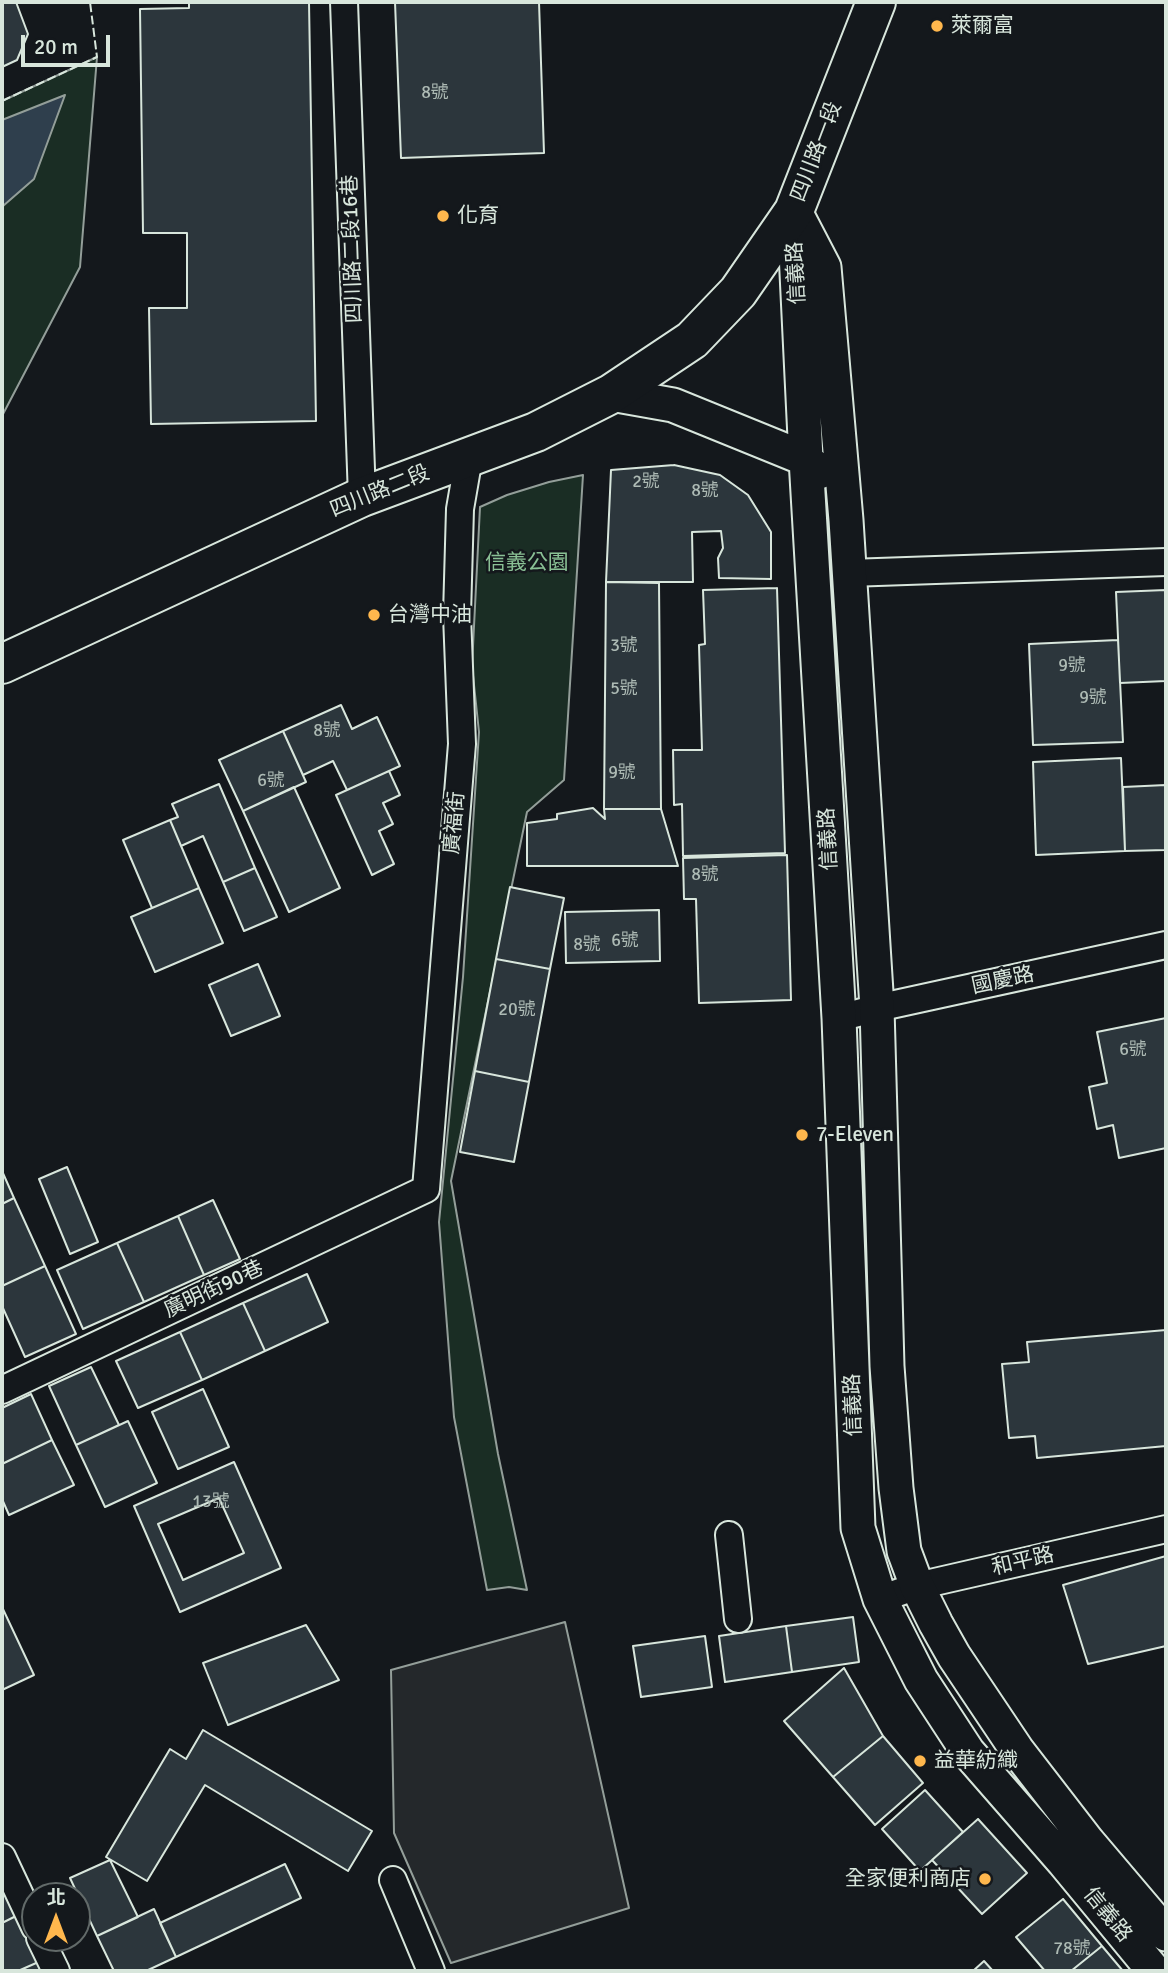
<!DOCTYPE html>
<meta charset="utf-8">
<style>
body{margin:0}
#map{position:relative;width:1168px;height:1973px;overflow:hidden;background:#14181c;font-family:Signika,"Noto Sans TC",sans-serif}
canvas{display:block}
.frame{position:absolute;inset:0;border:4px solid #d8e6dc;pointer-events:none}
.north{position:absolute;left:21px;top:1882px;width:70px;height:70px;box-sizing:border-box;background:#14181c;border:2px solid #626a69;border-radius:50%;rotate:0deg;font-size:19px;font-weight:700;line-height:28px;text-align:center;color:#d8e6dc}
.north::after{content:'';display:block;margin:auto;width:24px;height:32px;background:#ffb74d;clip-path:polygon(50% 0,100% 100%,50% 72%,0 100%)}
.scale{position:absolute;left:21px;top:35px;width:89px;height:32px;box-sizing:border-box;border:4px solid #d8e6dc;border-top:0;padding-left:9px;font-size:21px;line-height:24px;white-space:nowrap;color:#d8e6dc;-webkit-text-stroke:5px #14181c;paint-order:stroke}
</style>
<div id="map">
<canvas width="1168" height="1973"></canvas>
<div class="frame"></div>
<div class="north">北</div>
<div class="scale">20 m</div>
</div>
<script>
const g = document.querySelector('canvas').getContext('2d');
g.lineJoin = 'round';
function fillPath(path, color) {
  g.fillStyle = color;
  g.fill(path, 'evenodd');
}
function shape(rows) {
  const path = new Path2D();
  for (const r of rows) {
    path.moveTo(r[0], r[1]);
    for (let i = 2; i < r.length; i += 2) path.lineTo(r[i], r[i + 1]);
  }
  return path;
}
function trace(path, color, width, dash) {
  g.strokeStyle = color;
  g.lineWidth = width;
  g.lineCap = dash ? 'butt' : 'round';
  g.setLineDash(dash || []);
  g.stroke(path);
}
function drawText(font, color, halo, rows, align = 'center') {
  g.font = font + ' Signika,"Noto Sans TC",sans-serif';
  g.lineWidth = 5;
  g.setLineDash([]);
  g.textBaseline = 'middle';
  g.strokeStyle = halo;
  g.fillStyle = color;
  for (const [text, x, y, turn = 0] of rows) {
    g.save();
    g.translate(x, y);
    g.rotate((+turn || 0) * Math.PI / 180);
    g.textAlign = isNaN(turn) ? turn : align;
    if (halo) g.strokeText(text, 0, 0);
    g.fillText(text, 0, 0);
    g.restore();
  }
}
const green = shape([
 [97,57,80,267,2,416,2,101,97,57],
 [583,475,564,780,527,812,451,1181,498,1454,527,1590,509,1587,487,1590,454,1417,439,1222,463,977,479,732,472,666,480,507,507,495,549,482,583,475]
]);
const parking = shape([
 [565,1622,629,1908,451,1963,394,1833,391,1670,565,1622]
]);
const water = shape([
 [65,95,34,179,3,206,2,237,2,120,65,95]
]);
const building = shape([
 [2,2,16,2,28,34,17,60,2,67,2,2],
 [189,2,309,2,316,421,151,424,149,308,187,308,187,233,143,233,140,9,189,8,189,2],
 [395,2,539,2,544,153,401,158,395,2],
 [674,465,720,475,748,495,771,532,771,579,719,578,718,558,723,548,721,531,692,532,693,582,606,582,611,470,674,465],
 [606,582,659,583,661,809,604,809,606,582],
 [777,588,785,853,683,856,682,804,674,805,673,750,702,750,699,645,705,644,703,590,777,588],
 [1166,590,1166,681,1120,683,1116,592,1166,590],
 [1118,640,1123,742,1033,745,1029,644,1118,640],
 [341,705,352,729,377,717,400,766,347,790,333,761,303,775,283,731,341,705],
 [283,731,306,782,243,811,219,760,283,731],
 [1121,758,1125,851,1036,855,1033,762,1121,758],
 [389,771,400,795,383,803,393,824,379,831,394,864,372,875,336,795,389,771],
 [219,784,255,868,223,882,203,836,181,846,170,820,178,817,172,804,219,784],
 [1166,785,1166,850,1125,851,1123,787,1166,785],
 [294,787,340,888,289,912,243,811,294,787],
 [593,808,605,819,604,809,661,809,678,866,527,866,527,823,557,819,557,814,593,808],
 [170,820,199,888,152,908,123,840,170,820],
 [787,855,791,1000,699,1003,696,899,684,899,683,858,787,855],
 [255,868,277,917,244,931,223,882,255,868],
 [510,887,564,898,550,969,496,959,510,887],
 [199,888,223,943,155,972,131,917,199,888],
 [659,910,660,961,566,963,565,912,659,910],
 [496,959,550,969,529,1082,475,1071,496,959],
 [258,964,280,1016,231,1036,209,985,258,964],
 [1166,1018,1166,1148,1119,1158,1113,1125,1097,1129,1089,1087,1107,1083,1097,1032,1166,1018],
 [475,1071,529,1082,514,1162,460,1152,475,1071],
 [67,1167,98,1242,70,1254,39,1179,67,1167],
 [2,1171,14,1198,2,1204,2,1171],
 [14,1198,45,1266,2,1286,2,1204,14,1198],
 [213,1200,240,1259,204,1275,178,1216,213,1200],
 [178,1216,204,1275,144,1302,117,1243,178,1216],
 [117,1243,144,1302,83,1329,57,1270,117,1243],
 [45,1266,76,1334,25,1357,2,1306,2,1286,45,1266],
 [307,1274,328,1322,265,1351,243,1303,307,1274],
 [243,1303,265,1351,202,1380,180,1332,243,1303],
 [1166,1330,1166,1446,1037,1458,1035,1436,1009,1438,1002,1364,1029,1362,1027,1342,1166,1330],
 [180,1332,202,1380,138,1408,116,1361,180,1332],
 [91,1367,119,1425,76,1445,49,1386,91,1367],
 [203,1389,229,1447,178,1469,152,1412,203,1389],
 [31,1394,52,1440,2,1464,2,1408,31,1394],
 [128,1421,157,1483,105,1507,76,1445,128,1421],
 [52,1440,74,1485,9,1515,2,1499,2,1464,52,1440],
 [234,1462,281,1568,180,1612,134,1506,234,1462],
 [219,1498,244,1553,183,1580,158,1524,219,1498],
 [1166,1556,1166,1646,1088,1664,1063,1585,1166,1556],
 [2,1607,34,1675,2,1690,2,1607],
 [853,1617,859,1662,792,1672,786,1626,853,1617],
 [306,1625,339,1680,228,1725,203,1663,306,1625],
 [786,1626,792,1672,725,1682,719,1636,786,1626],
 [705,1636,712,1687,641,1697,633,1646,705,1636],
 [844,1668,883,1736,833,1777,784,1721,844,1668],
 [203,1730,372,1831,348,1871,205,1785,147,1881,106,1857,170,1749,186,1759,203,1730],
 [883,1736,923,1783,875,1825,833,1777,883,1736],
 [925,1790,963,1832,920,1871,882,1829,925,1790],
 [978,1819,1027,1873,982,1914,932,1860,978,1819],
 [110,1860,138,1917,97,1936,70,1878,110,1860],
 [285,1864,301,1898,176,1957,160,1923,285,1864],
 [2,1875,20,1914,2,1923,2,1875],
 [1063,1899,1102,1946,1071,1971,1045,1971,1016,1937,1063,1899],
 [154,1909,176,1957,146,1971,114,1971,97,1936,154,1909],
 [20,1914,43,1960,18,1971,2,1971,2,1923,20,1914],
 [1102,1946,1123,1971,1071,1971,1102,1946],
 [43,1960,48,1971,18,1971,43,1960],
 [984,1961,993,1971,973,1971,984,1961]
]);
const minor = shape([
 [344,2,362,497],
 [849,573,1166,562],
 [839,1018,877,1008,1166,945],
 [2,1390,426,1189,462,744,457,615,460,509,469,457],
 [729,1535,738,1619],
 [880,1599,917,1586,1166,1529],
 [2,1857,35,1927],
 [393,1880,431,1971],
 [40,1938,56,1971]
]);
const tertiary = shape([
 [794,211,806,459,839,1018,858,1528,880,1599,921,1680,968,1752,1064,1862,1154,1971],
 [799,219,824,267,846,520,877,1008,887,1366,896,1488,904,1551,917,1586,936,1624,954,1656,1017,1750,1088,1842,1166,1934],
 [611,394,673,405,806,459,819,472]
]);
const primary = shape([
 [2,664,362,497,536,432,611,394,692,340,738,292,794,211,876,2]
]);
const fence = shape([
 [2,101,97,57,90,2]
]);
const markers = [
 [937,26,7,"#ffb74d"],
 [443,216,7,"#ffb74d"],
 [374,615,7,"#ffb74d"],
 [802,1135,7,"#ffb74d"],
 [920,1761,7,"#ffb74d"],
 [985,1879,7,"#ffb74d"]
];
const numberNames = [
 ["8號",435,93],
 ["2號",646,482],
 ["8號",705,491],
 ["3號",624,646],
 ["9號",1072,666],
 ["5號",624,689],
 ["9號",1093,698],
 ["8號",327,731],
 ["9號",622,773],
 ["6號",271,781],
 ["8號",705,875],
 ["6號",625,941],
 ["8號",587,945],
 ["20號",517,1010],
 ["6號",1133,1050],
 ["13號",211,1502],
 ["78號",1072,1949]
];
const poiNames = [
 ["萊爾富",951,26],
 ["化育",457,216],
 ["台灣中油",388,615],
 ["7-Eleven",816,1135],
 ["益華紡織",934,1761],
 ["全家便利商店",971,1879,"right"]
];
const streetNames = [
 ["四川路一段",817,152,-69],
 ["四川路二段16巷",353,249,-92],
 ["信義路",797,273,-93],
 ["四川路二段",380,492,-22],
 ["廣福街",455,823,-85],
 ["信義路",829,839,-93],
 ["國慶路",1003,981,-12],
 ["廣明街90巷",214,1290,-25],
 ["信義路",854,1405,-92],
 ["和平路",1023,1562,-13],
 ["信義路",1107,1915,51]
];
const parkNames = [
 ["信義公園",527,563]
];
fillPath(green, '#1a2d24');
trace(green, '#939e99', 2);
fillPath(parking, '#24282b');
trace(parking, '#939e99', 2);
fillPath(water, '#2f3f4d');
trace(water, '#939e99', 2);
fillPath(building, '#2c363c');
trace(building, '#d8e6dc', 2);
trace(minor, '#d8e6dc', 30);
trace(tertiary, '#d8e6dc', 37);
trace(primary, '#d8e6dc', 42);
trace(minor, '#14181c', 26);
trace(tertiary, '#14181c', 33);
trace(primary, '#14181c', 38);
trace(fence, '#d8e6dc', 2, [9, 3.5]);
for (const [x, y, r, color] of markers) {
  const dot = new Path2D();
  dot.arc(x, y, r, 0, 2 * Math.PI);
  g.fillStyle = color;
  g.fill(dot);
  trace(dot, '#14181c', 2.5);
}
drawText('18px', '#adbab4', null, numberNames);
drawText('21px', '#d8e6dc', '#14181c', poiNames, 'left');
drawText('21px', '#d8e6dc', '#14181c', streetNames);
drawText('21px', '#8ac095', '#14181c', parkNames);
</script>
